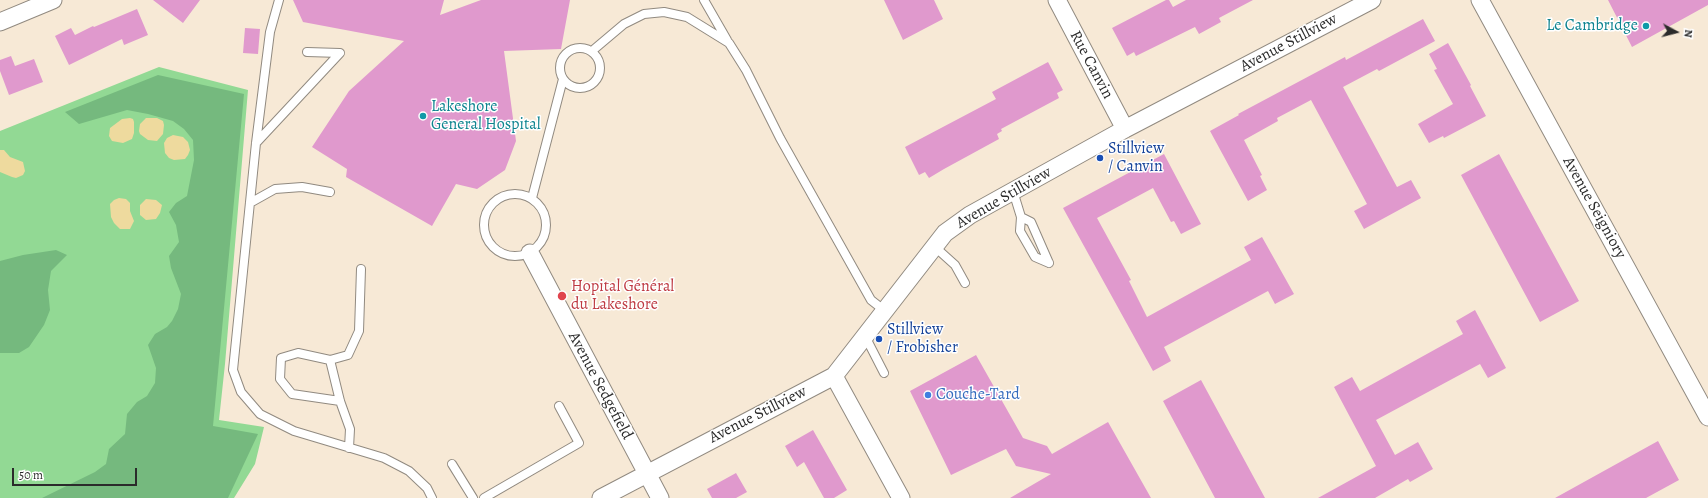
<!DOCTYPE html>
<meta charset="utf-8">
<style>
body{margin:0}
#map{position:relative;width:1708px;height:498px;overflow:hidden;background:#f7e9d6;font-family:Alegreya,serif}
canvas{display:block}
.north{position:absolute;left:1656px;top:12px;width:40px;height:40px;-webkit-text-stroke:3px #fff;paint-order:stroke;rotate:97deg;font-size:11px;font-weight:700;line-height:16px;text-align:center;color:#2b2b2b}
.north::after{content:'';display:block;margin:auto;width:14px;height:18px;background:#2b2b2b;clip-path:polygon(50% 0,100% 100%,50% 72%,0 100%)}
.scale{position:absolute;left:12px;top:468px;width:125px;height:18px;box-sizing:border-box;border:2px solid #2b2b2b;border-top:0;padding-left:5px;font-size:12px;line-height:14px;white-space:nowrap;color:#2b2b2b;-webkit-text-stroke:3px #fff;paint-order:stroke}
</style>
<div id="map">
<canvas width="1708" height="498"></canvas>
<div class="north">N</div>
<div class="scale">50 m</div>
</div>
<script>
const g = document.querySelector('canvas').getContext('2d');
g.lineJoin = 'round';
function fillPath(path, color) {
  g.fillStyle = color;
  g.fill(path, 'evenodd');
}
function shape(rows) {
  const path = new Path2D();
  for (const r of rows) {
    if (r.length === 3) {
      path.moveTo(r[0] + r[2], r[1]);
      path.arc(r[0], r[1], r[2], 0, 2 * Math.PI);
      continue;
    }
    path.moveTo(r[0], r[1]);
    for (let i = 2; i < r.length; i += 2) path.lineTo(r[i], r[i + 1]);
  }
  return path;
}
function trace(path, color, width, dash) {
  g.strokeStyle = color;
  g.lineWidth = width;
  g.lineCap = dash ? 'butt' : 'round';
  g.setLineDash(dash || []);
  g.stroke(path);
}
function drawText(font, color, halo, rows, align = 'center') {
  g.font = font + ' Alegreya,serif';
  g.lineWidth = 3;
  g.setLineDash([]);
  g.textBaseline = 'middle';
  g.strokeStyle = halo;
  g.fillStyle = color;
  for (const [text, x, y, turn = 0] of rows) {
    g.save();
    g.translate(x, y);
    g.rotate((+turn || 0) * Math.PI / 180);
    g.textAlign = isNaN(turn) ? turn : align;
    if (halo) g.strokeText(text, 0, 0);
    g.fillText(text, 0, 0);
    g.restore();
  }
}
const green = shape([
 [159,67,248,90,225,364,219,420,264,427,255,464,234,498,0,498,0,131]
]);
const forest = shape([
 [158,75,244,94,213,426,258,434,228,498,42,498,95,472,106,464,109,449,125,434,127,414,137,402,147,396,155,383,156,368,148,345,155,334,167,327,172,321,178,309,181,294,171,268,169,256,179,242,176,225,169,212,176,203,187,196,194,160,193,140,184,129,173,121,148,114,127,110,79,124,65,112],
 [56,250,67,255,51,271,48,290,50,310,44,325,29,347,19,353,0,353,0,261,23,255]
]);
const sand = shape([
 [130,118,133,119,134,122,134,133,132,139,123,143,112,141,109,136,110,128,122,119],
 [146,118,157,118,163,121,164,125,163,134,157,141,148,140,140,134,139,131,140,124],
 [173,135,183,137,188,142,190,150,188,155,185,159,174,160,169,158,165,153,164,143,167,138],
 [0,150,4,150,10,157,23,162,25,171,23,175,16,178,12,177,0,172],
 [119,198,126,199,130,203,130,211,134,221,130,229,120,229,114,223,111,217,110,204,114,200],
 [146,199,156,200,162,205,160,213,156,219,146,220,140,215,140,205]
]);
const building = shape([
 [153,0,200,0,183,23],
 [293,0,444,0,440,15,481,0,570,0,561,49,504,51,516,141,505,170,477,189,456,184,432,226,346,177,347,169,312,147,349,91,404,41,303,22],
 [884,0,934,0,943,19,903,40],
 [1166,0,1169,0,1173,7,1186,0,1253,0,1219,18,1221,22,1199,34,1195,27,1136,56,1134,52,1127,56,1112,28],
 [1608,0,1708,0,1708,5,1632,47],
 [137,9,148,35,124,45,122,39,69,65,55,36,71,28,75,35,93,26,94,27],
 [1423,19,1435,41,1379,71,1377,69,1343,87,1397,187,1411,180,1421,198,1364,229,1354,211,1367,204,1311,100,1277,118,1278,121,1244,140,1262,175,1260,176,1267,190,1248,201,1210,131,1239,115,1238,114,1345,57,1346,60],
 [245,28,260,29,258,54,243,53],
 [1448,43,1471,85,1470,86,1486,116,1444,138,1443,136,1429,143,1418,124,1453,104,1434,70,1437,69,1429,54],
 [11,56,15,66,34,59,43,82,9,95,0,71,0,60],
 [1048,62,1063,90,1057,93,1059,98,1001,129,1002,131,997,134,999,139,944,169,929,178,925,172,919,175,905,147,996,99,992,92],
 [1164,154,1201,224,1181,234,1174,221,1171,222,1153,188,1097,218,1131,280,1129,281,1147,317,1251,260,1244,247,1262,237,1294,294,1275,304,1268,291,1164,347,1171,361,1153,371,1063,208],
 [1499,154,1579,301,1540,322,1461,175],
 [1475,310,1506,368,1488,378,1480,364,1376,420,1395,455,1418,442,1433,469,1410,482,1408,479,1375,498,1318,498,1376,466,1334,387,1352,377,1360,391,1463,334,1456,321],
 [976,355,1023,438,1047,446,1052,454,1108,422,1151,498,1010,498,1051,474,1016,466,1006,449,951,475,910,391],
 [1201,380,1265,498,1215,498,1163,401],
 [813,430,847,490,834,498,824,498,804,462,797,467,785,446],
 [1658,441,1679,480,1646,498,1555,498],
 [736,473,747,492,736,498,712,498,707,489]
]);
const lane = shape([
 [279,0,270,32,256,143,233,370,241,392,260,414,294,431,384,458,409,471,427,488,432,498],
 [704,0,727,40],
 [580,68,20],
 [592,51,624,24,644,14,664,12,687,17,729,43,746,70,780,138,871,300,885,311],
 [256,143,340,53,307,52],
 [1013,191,1021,217,1020,231,1035,257,1049,263],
 [515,225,31],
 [532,198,563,79],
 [250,203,275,189,302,187,330,192],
 [1021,217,1031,222,1049,263],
 [935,247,955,265,965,283],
 [865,336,884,373],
 [330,360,348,355,359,331,361,269],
 [340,401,292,394,280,379,281,358,298,353,330,360,340,401,350,429,349,448],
 [452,464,473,498],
 [484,498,579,443,559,406]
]);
const street = shape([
 [1057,0,1125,129],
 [1480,0,1708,417],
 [0,22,53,0],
 [530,253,660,498],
 [834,376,901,498],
 [601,498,834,376,945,233,970,215,1125,129,1372,0]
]);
const markers = [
 [1646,26,4,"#0f9aa8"],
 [423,116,4,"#0f9aa8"],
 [1100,158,4,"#1a4fb4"],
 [562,296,5,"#e0444e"],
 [879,339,4,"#1a4fb4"],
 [928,395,4,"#3f7fe0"]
];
const cultureNames = [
 ["Le Cambridge",1638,26],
 ["Lakeshore",431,107,"left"],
 ["General Hospital",431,125,"left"]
];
const streetNames = [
 ["Avenue Stillview",1289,43,-28],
 ["Rue Canvin",1091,65,62],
 ["Avenue Stillview",1004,198,-30],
 ["Avenue Seigniory",1594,208,61],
 ["Avenue Sedgefield",600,386,62],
 ["Avenue Stillview",758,415,-27]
];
const transitNames = [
 ["Stillview",1108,149],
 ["/ Canvin",1108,167],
 ["Stillview",887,330],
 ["/ Frobisher",887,348]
];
const healthNames = [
 ["Hopital Général",571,287],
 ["du Lakeshore",571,305]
];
const shopNames = [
 ["Couche-Tard",936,395]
];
fillPath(green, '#92d994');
fillPath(forest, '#75b97e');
fillPath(sand, '#eeda9e');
fillPath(building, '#e099cd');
trace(lane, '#918a80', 10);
trace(street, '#918a80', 19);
trace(lane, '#fff', 8);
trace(street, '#fff', 17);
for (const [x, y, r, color] of markers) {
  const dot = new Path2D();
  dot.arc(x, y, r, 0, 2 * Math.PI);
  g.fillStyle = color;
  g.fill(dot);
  trace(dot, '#fff', 1.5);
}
drawText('16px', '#0d838f', '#fff', cultureNames, 'right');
drawText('16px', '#2b2b2b', '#fff', streetNames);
drawText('16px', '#164399', '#fff', transitNames, 'left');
drawText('16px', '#be3a42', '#fff', healthNames, 'left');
drawText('16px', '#366cbe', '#fff', shopNames, 'left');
</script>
